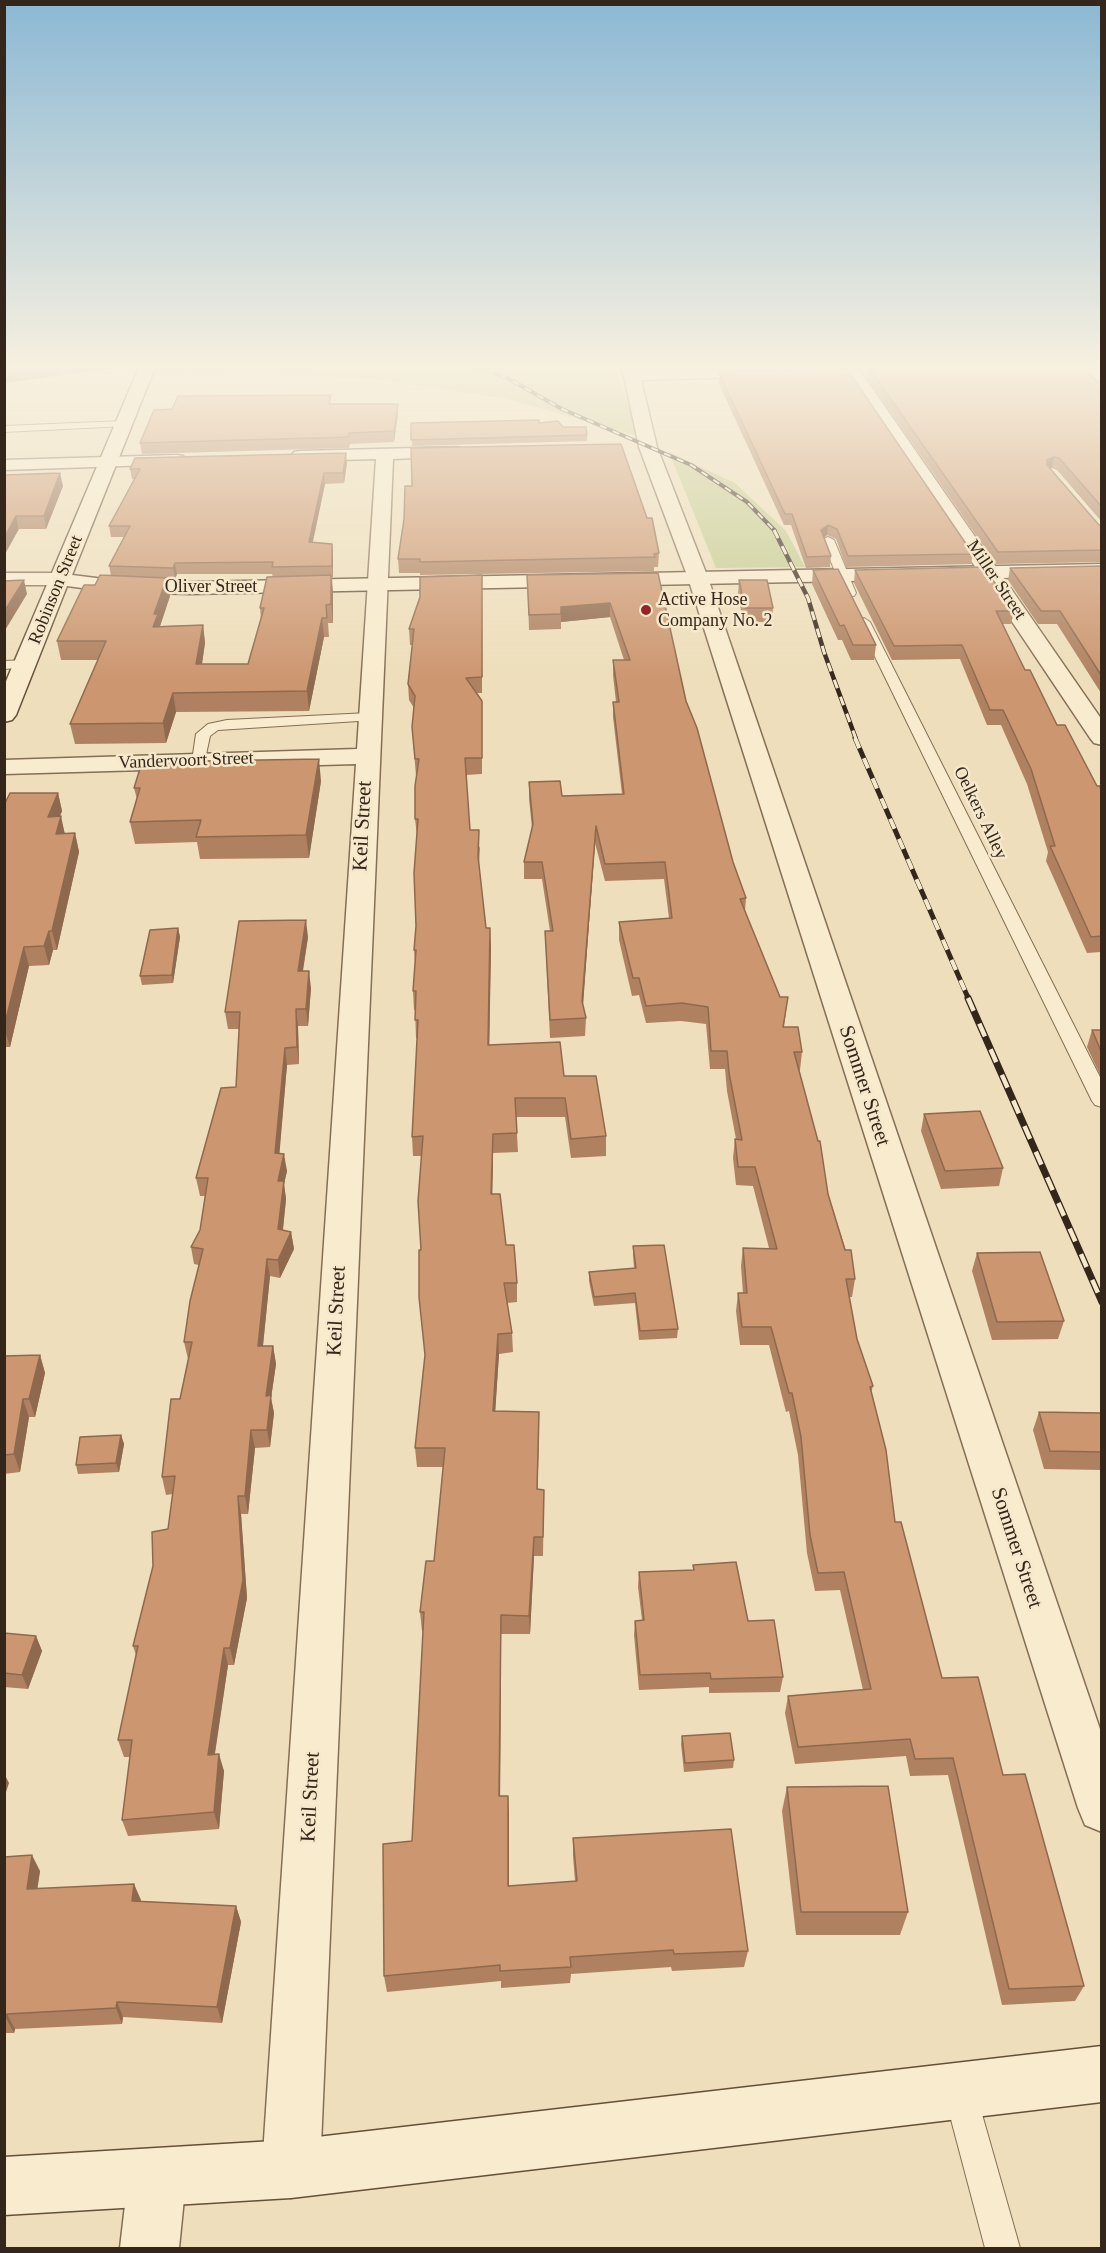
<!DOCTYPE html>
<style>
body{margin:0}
#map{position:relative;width:1106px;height:2253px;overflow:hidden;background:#eedebb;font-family:Georgia,serif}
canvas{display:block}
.frame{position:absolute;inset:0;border:6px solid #34261a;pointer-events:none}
</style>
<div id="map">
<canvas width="1106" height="2253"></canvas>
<div class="frame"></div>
</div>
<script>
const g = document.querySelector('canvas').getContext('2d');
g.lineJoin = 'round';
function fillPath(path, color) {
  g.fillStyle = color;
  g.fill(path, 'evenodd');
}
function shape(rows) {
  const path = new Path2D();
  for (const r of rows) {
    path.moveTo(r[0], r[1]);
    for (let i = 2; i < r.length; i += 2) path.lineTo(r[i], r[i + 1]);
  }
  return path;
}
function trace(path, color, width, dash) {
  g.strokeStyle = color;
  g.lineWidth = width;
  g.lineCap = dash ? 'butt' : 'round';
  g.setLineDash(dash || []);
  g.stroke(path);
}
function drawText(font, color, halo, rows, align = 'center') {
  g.font = font + ' Georgia,serif';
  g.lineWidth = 5;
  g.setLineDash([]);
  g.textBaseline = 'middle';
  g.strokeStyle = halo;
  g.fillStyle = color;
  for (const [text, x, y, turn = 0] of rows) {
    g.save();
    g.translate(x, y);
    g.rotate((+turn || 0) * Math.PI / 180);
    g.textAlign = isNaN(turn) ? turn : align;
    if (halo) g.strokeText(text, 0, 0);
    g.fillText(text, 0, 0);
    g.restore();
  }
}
const green = shape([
 [138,365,614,365,640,437,508,399,366,378,260,374,134,376],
 [669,452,735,483,786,531,805,567,716,568]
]);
const lane = shape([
 [123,421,128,424,126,426,4,432,4,426,123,421],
 [828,537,834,540,856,593,854,596,846,596,844,593,822,540,828,537],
 [864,618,870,622,1102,1081,1102,1107,1095,1105,1092,1101,858,622,864,618],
 [27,660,32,661,34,664,32,667,4,669,4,661,27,660],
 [369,713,376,717,374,720,218,730,210,736,204,764,199,765,192,761,196,734,208,724,227,720,369,713],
 [960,2077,972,2081,976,2093,1020,2248,985,2248,944,2093,948,2081,960,2077]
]);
const street = shape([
 [619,365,635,365,637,371,777,366,785,371,777,376,641,380,657,447,708,578,1102,1735,1102,1832,1085,1825,1078,1808,688,578,639,447,624,376,619,365],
 [840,365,856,365,1102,720,1102,745,1094,743,1090,738,840,365],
 [455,447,461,448,464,452,461,456,393,459,320,2169,311,2189,291,2198,271,2189,262,2169,356,764,4,774,4,760,357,749,376,459,300,461,294,460,291,456,294,452,300,451,455,447],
 [177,455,183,456,186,460,183,464,4,470,4,460,177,455],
 [4,573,59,573,66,575,69,579,66,583,59,585,4,585,4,573],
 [157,2150,177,2159,186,2179,179,2248,120,2248,128,2179,137,2159,157,2150]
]);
const secondary = shape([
 [140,365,156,365,72,575,112,580,190,582,1102,564,1102,576,190,594,112,592,67,586,16,715,12,720,4,722,4,686,140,365],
 [1102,2046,1102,2102,291,2198,4,2215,4,2157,291,2140,1102,2046]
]);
const railFar3 = shape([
 [474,365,509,379,562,409,691,465,747,502,775,531]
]);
const railFar2 = shape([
 [774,530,808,598,824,652,856,739]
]);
const railFar1 = shape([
 [855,738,969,1000]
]);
const rail = shape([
 [968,998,1102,1302]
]);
const wall = shape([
 [724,365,763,365,725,366],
 [882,365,1097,381,1101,383,1101,521,1057,470,1052,468,1050,468,1099,525,1101,525,1101,562,996,564,867,378,869,368,881,368],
 [1091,365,1101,365,1101,375],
 [732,371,973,554,971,564,846,567,836,539,827,535,824,538,831,556,830,567,806,568,791,525,784,525,718,382,719,373,732,373],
 [332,404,398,414,394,442,350,444,349,448,142,454,140,443],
 [411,423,539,423,563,427,587,435,587,441,412,446],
 [347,463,344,483,325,484,313,542,333,555,333,577,332,577,333,593,333,623,328,623,329,637,324,637,309,711,176,712,166,743,75,744,70,724,98,660,61,660,57,641,95,585,111,575,109,566,124,537,111,537,109,526,134,479,132,479,130,469],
 [177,574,272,574,273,577,260,608,261,619,248,664,202,664,205,643,203,625,160,626,170,596,167,579,175,579],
 [4,475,63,486,46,529,19,529],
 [659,553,658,567,654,567,654,571,420,575,420,573,399,573,398,559],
 [1101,566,1101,693,1057,624,1038,624,1008,580,1010,568],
 [813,570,876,645,874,660,851,660,842,640,838,640,812,584],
 [855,570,1014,611,1011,624,1003,624,1025,670,1057,725,1097,786,1101,790,1101,952,1087,953,1046,861,1048,852,1027,784,1001,725,987,725,960,659,892,660,854,583],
 [658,573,686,701,733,862,746,898,745,911,780,997,788,997,784,1027,802,1052,800,1070,799,1070,828,1194,855,1279,852,1297,849,1297,857,1339,873,1386,871,1393,895,1522,942,1678,1003,1775,1084,1986,1075,2001,1002,2005,948,1775,910,1776,906,1756,795,1764,785,1713,788,1696,863,1690,840,1590,815,1591,807,1553,798,1455,789,1411,786,1412,769,1345,740,1345,736,1311,738,1293,743,1293,741,1266,743,1248,769,1248,753,1186,736,1185,733,1158,735,1139,736,1139,727,1091,725,1069,710,1069,706,1024,681,1021,646,1023,639,995,632,996,619,940,619,922,669,918,664,879,605,881,595,843,583,1005,586,1018,585,1036,550,1038,545,931,550,931,542,879,524,879,524,862,532,828,529,799,529,782,562,796,622,794,613,717,613,702,616,702,613,675,613,660,624,660,610,617,561,622,561,629,529,630,527,575],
 [739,580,773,608,772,622,743,622,738,594],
 [482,590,482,693,477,693,482,701,482,774,466,775,470,830,480,848,479,864,486,928,491,946,489,1045,564,1076,606,1136,606,1156,571,1158,565,1117,516,1117,518,1152,493,1153,492,1194,517,1283,517,1302,507,1303,512,1333,513,1352,499,1354,495,1411,539,1412,537,1489,544,1490,543,1556,534,1556,530,1634,501,1634,500,1796,508,1796,509,1886,575,1881,573,1856,573,1838,748,1951,744,1967,672,1971,671,1967,571,1974,570,1983,501,1988,501,1981,387,1992,384,1976,412,1841,423,1631,422,1631,420,1612,434,1561,443,1467,417,1467,415,1448,425,1357,421,1250,422,1156,413,1156,412,1137,417,1038,416,1038,415,1010,414,1010,413,991,415,963,414,950,416,926,417,836,415,819,417,776,416,776,412,727,414,708,409,700,408,684,412,645,410,645,409,629],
 [321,781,309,858,200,859,197,842,135,844,130,822,137,799,134,788],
 [58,793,62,811,60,816,65,834,75,833,79,852,57,950,53,950,49,965,29,966,10,1047,4,1047,4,805],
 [178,928,180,937,173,983,142,985,140,976],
 [308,937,303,971,311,988,308,1026,298,1026,299,1064,287,1065,279,1153,287,1171,284,1184,286,1199,283,1230,291,1232,294,1249,280,1278,270,1276,263,1346,273,1346,276,1364,271,1398,274,1413,270,1447,255,1448,248,1514,241,1514,247,1598,234,1665,228,1665,215,1754,224,1771,219,1829,128,1836,122,1820,130,1757,124,1757,118,1740,136,1655,133,1646,168,1529,173,1494,166,1495,162,1477,180,1399,188,1359,184,1342,199,1265,194,1264,191,1247,200,1230,205,1196,200,1196,196,1178,236,1087,239,1029,228,1029,225,1012],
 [1092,1030,1101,1030,1101,1077,1087,1047],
 [924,1114,1003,1168,999,1186,941,1189,921,1131],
 [633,1246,678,1329,677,1338,639,1340,635,1303,594,1306,589,1281,589,1272,634,1268,633,1255],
 [977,1253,1064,1321,1058,1339,992,1340,972,1271],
 [40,1355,45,1373,35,1417,29,1417,20,1472,4,1474,4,1356],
 [1039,1412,1101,1413,1101,1470,1044,1469,1033,1430],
 [121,1435,124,1444,119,1472,78,1474,76,1465],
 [693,1565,748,1621,783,1677,780,1692,709,1693,709,1687,639,1690,634,1635,635,1621,642,1620,638,1587,639,1572,693,1570],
 [4,1633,36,1636,42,1651,28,1689,4,1687],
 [682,1736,734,1760,733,1768,684,1772,681,1744],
 [787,1787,908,1912,900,1935,796,1935,782,1811],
 [4,1857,40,1871,37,1889,134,1884,140,1901,236,1906,241,1922,222,2023,123,2017,122,2024,15,2029,14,2033,4,2033]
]);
const shadedWall = shape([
 [4,365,138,365,4,383],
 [398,404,398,414,394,442,394,431],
 [346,453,347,463,344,483,343,473],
 [1054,457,1052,468,1045,471,1047,460],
 [60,473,63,486,46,529,44,516],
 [324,473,325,484,310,553,309,542],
 [16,516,19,529,4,556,4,538],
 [828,525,827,535,820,541,821,530],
 [332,544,333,555,333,577,332,566],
 [175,563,177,574,175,579,173,568],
 [331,575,333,593,333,623,331,604],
 [167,578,170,596,160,626,161,633,153,627,154,614],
 [24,580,27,594,4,632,4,612],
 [610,603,610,617,561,622,561,607],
 [322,618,324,637,309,711,307,691],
 [203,625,205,643,199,683,196,664],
 [173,693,176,712,166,743,163,723],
 [319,759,321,781,309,858,306,835],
 [58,793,62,811,52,835,48,817],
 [61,816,65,835,56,834],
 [596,826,595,843,582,1018,582,1001],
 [75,833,79,852,57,950,52,931],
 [306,920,308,937,300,988,298,971],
 [178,928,180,937,173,983,172,975],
 [490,928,491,946,489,1064,488,1045],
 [49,931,53,950,49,965,44,946],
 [24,947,29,966,10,1047,4,1027],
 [309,971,311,988,308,1026,306,1009],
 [296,1009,298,1026,299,1064,297,1047],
 [285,1048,287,1065,278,1171,275,1153],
 [493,1134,493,1153,492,1214,491,1194],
 [284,1154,287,1171,284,1184,286,1199,281,1247,278,1229,278,1181],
 [291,1232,294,1249,280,1278,278,1260],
 [267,1259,270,1276,261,1364,258,1346],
 [498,1334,499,1354,494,1431,493,1411],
 [273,1346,276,1364,271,1398,274,1413,270,1447,267,1430,266,1396],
 [40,1355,45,1373,35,1417,29,1399],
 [23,1399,29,1417,20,1472,14,1454],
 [539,1412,539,1432,537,1509,537,1489],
 [251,1430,255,1448,248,1514,245,1496],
 [121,1435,124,1444,119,1472,116,1463],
 [238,1496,241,1514,247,1598,234,1665,230,1648],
 [534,1537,534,1556,530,1634,529,1616],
 [501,1615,501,1634,500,1814,499,1796],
 [36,1636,42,1651,28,1689,22,1675],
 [224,1648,228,1665,212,1771,208,1755],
 [219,1754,224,1771,219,1829,214,1812],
 [4,1773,9,1783,4,1798],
 [508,1796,509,1814,509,1903,508,1886],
 [32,1855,40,1871,35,1905,27,1889],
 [134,1884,141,1900,138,1917,132,1901],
 [236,1906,241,1922,222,2023,217,2007],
 [117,2002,123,2017,122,2024,116,2008],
 [7,2014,15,2029,14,2033,6,2018]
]);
const building = shape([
 [882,365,1080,365,1097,381,1101,383,1101,506,1059,458,1054,457,1047,460,1047,465,1099,525,1101,525,1101,550,998,552,869,368,884,368,882,365],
 [847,369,973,554,848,556,837,529,828,525,821,530,831,556,807,557,792,514,785,514,719,373,734,373,732,371,847,369],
 [331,395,329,404,398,404,394,431,349,433,348,437,140,443,154,410,172,409,178,396,331,395],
 [539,420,539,423,558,421,563,427,586,427,587,435,411,440,411,423,539,420],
 [621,444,647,518,652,518,659,553,654,554,655,557,420,562,420,559,398,559,404,519,405,486,412,486,411,448,621,444],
 [346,453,343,473,324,473,309,542,332,544,332,566,272,567,273,562,175,563,173,568,109,566,130,526,109,526,140,469,130,469,135,458,346,453],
 [60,473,44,516,16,516,4,538,4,475,60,473],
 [1101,566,1101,675,1060,611,1041,611,1010,568,1101,566],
 [984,567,1014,611,996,611,1025,670,1030,670,1057,725,1065,725,1097,786,1100,786,1101,790,1101,936,1091,937,1050,846,1055,846,1031,769,1003,710,990,710,962,645,894,646,855,570,984,567],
 [838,569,876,645,853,645,844,625,840,626,813,570,838,569],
 [658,573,686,701,697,728,733,862,746,898,740,899,780,997,788,997,783,1027,798,1027,802,1052,794,1052,818,1141,820,1141,828,1194,845,1250,851,1250,855,1279,846,1279,857,1339,873,1386,870,1387,886,1450,895,1522,901,1522,942,1678,978,1677,1003,1775,1025,1774,1084,1986,1009,1989,953,1758,915,1759,910,1739,798,1747,788,1696,871,1689,844,1572,818,1573,810,1535,801,1437,792,1393,789,1393,771,1327,742,1327,738,1293,747,1293,743,1248,777,1249,755,1167,738,1167,735,1139,742,1140,729,1073,727,1051,711,1051,708,1007,682,1003,646,1006,639,978,633,978,619,922,672,918,665,862,605,864,596,826,582,1001,586,1018,550,1020,545,931,553,931,542,862,524,862,533,824,529,782,560,781,562,796,624,794,613,702,619,702,613,660,630,660,610,603,561,607,561,614,529,615,527,575,658,573],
 [100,575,167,578,154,614,158,614,153,627,203,625,196,664,248,664,264,608,260,608,267,577,331,575,331,604,326,605,327,618,322,618,307,691,173,693,163,723,70,724,106,641,57,641,84,585,95,585,100,575],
 [482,575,482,677,466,678,482,701,482,758,465,758,470,830,479,830,478,856,486,928,490,928,488,1045,560,1042,564,1076,596,1076,606,1136,571,1139,565,1098,515,1098,517,1133,493,1134,491,1194,500,1194,506,1245,514,1245,517,1283,504,1283,512,1333,498,1334,493,1411,539,1412,537,1489,544,1490,543,1537,534,1537,529,1616,501,1615,499,1796,508,1796,508,1886,577,1881,573,1838,731,1829,748,1951,674,1954,673,1950,570,1957,571,1967,500,1971,500,1965,384,1976,383,1844,412,1841,424,1612,420,1612,426,1561,434,1561,445,1448,415,1448,425,1355,419,1297,419,1250,421,1250,418,1201,423,1136,412,1137,418,1020,415,1020,416,991,413,991,416,950,414,950,416,926,414,873,418,819,415,819,415,786,419,759,415,759,412,727,415,696,408,684,414,629,409,629,420,597,420,577,482,575],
 [24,580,4,612,4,581,24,580],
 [739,580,767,580,773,608,745,608,739,580],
 [319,759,306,835,196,837,201,820,130,822,140,788,134,788,142,762,319,759],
 [10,793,58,793,48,817,61,816,56,834,75,833,52,931,49,931,44,946,24,947,4,1027,4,805,10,793],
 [306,920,298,971,309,971,306,1009,296,1009,297,1047,285,1048,275,1153,284,1154,278,1181,284,1181,278,1229,291,1232,278,1260,267,1259,258,1346,273,1346,266,1396,271,1395,267,1430,251,1430,245,1496,238,1496,243,1580,230,1648,224,1648,208,1755,219,1754,214,1812,122,1820,132,1740,118,1740,138,1646,133,1646,153,1566,152,1532,168,1529,175,1476,162,1477,171,1399,180,1399,192,1342,184,1342,190,1301,203,1249,191,1247,200,1230,208,1178,196,1178,221,1088,236,1087,240,1012,225,1012,239,921,306,920],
 [178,928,172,975,140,976,150,930,178,928],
 [1092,1030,1101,1030,1101,1051,1092,1030],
 [980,1111,1003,1168,945,1171,924,1114,980,1111],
 [664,1245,678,1329,640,1331,635,1293,594,1297,589,1272,636,1268,633,1246,664,1245],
 [1040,1252,1064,1321,997,1322,977,1253,1040,1252],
 [40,1355,29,1399,23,1399,14,1454,4,1455,4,1356,40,1355],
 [1039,1412,1101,1413,1101,1452,1050,1451,1039,1412],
 [121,1435,116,1463,76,1465,80,1437,121,1435],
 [736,1562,748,1621,774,1620,783,1677,711,1679,710,1673,640,1675,635,1621,644,1620,639,1572,694,1570,693,1565,736,1562],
 [4,1633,36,1636,22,1675,4,1673,4,1633],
 [730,1733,734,1760,685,1763,682,1736,730,1733],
 [888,1786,908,1912,801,1912,787,1787,888,1786],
 [32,1855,27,1889,134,1884,132,1901,236,1906,217,2007,117,2002,116,2008,7,2014,6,2018,4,2018,4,1857,32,1855]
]);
const markers = [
 [646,610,6,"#942527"]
];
const farStreetnames = [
 ["Miller Street",996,580,56],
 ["Oliver Street",211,587],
 ["Robinson Street",56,590,-68],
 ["Vandervoort Street",186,761,-2],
 ["Oelkers Alley",980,813,64]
];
const farPoinames = [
 ["Active Hose",658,600],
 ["Company No. 2",658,621]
];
const streetNames = [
 ["Keil Street",363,826,-87],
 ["Sommer Street",864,1086,72],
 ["Keil Street",337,1311,-87],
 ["Sommer Street",1016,1548,72],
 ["Keil Street",311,1797,-87]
];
fillPath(green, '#c5cb90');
trace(lane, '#856e55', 2);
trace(street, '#856e55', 3);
trace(secondary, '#664f39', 3);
fillPath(lane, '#f9ecce');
fillPath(street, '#f9ecce');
fillPath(secondary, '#f9ecce');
trace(railFar3, '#34261a', 4);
trace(railFar2, '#34261a', 4.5);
trace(railFar1, '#34261a', 5);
trace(rail, '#34261a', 7);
trace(railFar3, '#f5e8cb', 2, [7]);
trace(railFar2, '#f5e8cb', 3, [9]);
trace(railFar1, '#f5e8cb', 4, [11]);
trace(rail, '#f5e8cb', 4.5, [14]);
fillPath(wall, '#af8160');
fillPath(shadedWall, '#8f694e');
fillPath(building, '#cc9670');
trace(building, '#8f694e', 1.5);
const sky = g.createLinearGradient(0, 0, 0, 680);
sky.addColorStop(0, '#8bb8d4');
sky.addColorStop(0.54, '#f7f0e0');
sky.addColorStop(1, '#f7f0e000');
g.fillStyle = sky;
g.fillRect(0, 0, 1106, 680);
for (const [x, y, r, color] of markers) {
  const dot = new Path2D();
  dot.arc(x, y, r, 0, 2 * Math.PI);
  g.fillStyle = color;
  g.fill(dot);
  trace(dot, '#f5e8cb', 2);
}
drawText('18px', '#34261a', '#f5e8cb', farStreetnames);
drawText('18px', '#34261a', '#f5e8cb', farPoinames, 'left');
drawText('21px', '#34261a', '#f5e8cb', streetNames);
</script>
